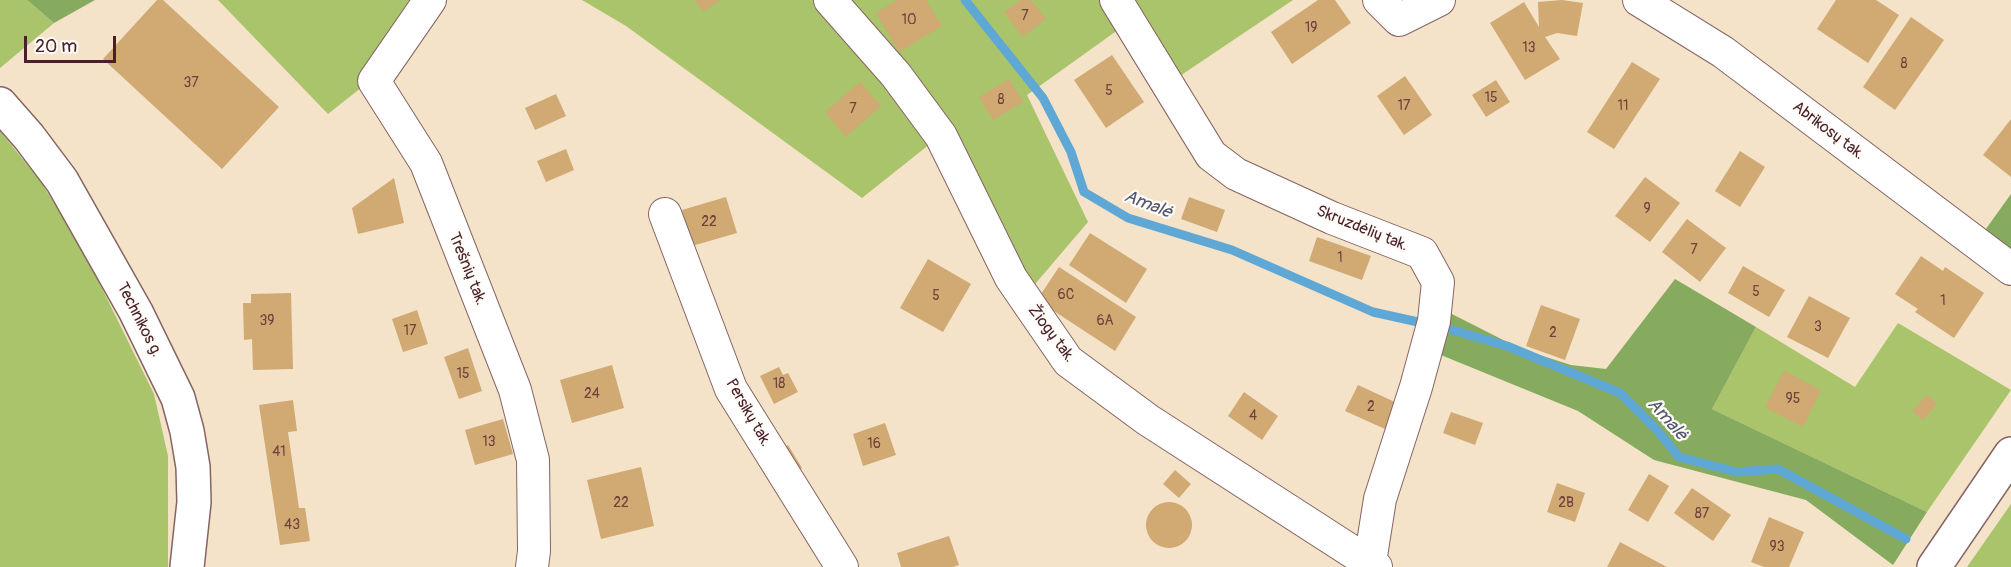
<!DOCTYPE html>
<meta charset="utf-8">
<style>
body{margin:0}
#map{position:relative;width:2011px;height:567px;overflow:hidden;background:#f4e3c9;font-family:Pangolin,sans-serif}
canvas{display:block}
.scale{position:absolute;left:24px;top:36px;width:92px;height:27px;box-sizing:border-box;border:3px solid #4a1f2b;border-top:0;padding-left:8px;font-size:18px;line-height:21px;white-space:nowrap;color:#4a1f2b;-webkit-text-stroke:4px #fdfcf7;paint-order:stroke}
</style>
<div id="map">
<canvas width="2011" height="567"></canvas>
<div class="scale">20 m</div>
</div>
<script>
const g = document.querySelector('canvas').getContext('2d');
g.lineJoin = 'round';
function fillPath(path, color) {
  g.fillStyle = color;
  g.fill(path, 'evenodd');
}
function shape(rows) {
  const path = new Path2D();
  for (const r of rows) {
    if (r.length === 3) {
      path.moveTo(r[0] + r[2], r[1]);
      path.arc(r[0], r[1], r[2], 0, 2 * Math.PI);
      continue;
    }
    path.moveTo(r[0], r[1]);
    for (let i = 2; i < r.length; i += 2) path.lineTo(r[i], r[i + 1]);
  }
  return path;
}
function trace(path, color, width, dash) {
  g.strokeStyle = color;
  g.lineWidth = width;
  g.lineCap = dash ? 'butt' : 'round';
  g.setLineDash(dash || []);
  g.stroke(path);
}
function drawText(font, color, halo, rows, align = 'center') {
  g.font = font + ' Pangolin,sans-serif';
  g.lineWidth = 4.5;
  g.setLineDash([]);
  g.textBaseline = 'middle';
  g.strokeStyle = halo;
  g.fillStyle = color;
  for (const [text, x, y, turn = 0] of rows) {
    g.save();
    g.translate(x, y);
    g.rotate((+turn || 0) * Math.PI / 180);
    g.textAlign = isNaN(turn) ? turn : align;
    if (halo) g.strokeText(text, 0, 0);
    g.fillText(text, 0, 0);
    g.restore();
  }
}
const green = shape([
 [0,0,27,0,54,23,0,68],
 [218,0,429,0,362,87,328,114],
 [582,0,1293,0,1168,84,1129,22,1027,95,1088,222,1024,297,940,136,862,198,626,26],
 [0,131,41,182,84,252,154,394,168,456,168,567,0,567],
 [1898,323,2011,390,1927,512,1712,409,1756,327,1855,387],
 [2011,504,2011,567,1967,567]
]);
const forest = shape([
 [27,0,95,0,54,23],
 [2011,194,2011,252,1983,233],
 [1675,279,1756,327,1712,409,1927,512,1893,565,1806,500,1654,460,1578,411,1436,353,1442,309,1521,349,1571,365,1606,369]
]);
const stream = shape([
 [965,0,1043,98,1071,152,1084,192,1128,218,1232,250,1373,312,1418,322],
 [1439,326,1507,346,1620,393,1656,429,1679,457,1737,472,1778,469,1906,539]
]);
const building = shape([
 [157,0,163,0,279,107,222,169,103,59],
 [695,0,720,0,703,12],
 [897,0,926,0,942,26,899,52,876,13],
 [1021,0,1031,0,1046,19,1023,37,1004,12],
 [1318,0,1335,0,1351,23,1292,64,1271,32],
 [1562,0,1583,3,1577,36,1557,33,1545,37,1560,59,1525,80,1490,23,1524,2,1539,27,1538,2],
 [1836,0,1876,0,1899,15,1868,63,1817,29],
 [1911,17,1944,40,1895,110,1863,87],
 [1112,55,1144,102,1106,128,1074,80],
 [1632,62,1660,79,1614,149,1587,132],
 [1405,76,1432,115,1404,135,1377,96],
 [1009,79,1023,102,993,120,979,97],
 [1496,80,1510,102,1486,117,1472,95],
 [860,82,881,106,846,137,825,112],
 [556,94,566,116,535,130,525,108],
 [2011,119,2011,177,1983,155],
 [566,149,574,170,546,182,537,161],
 [1740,151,1765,167,1740,207,1715,191],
 [1645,177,1680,203,1650,242,1615,216],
 [394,178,404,223,358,234,352,208],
 [726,197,737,233,692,246,682,210],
 [1189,197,1225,210,1217,232,1181,219],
 [1687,219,1726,248,1700,282,1662,252],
 [1090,233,1147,269,1126,303,1069,265],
 [1317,237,1371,256,1362,280,1309,261],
 [1921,256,1943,271,1945,267,1984,293,1954,338,1915,312,1918,309,1895,294],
 [928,259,971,284,943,332,900,308],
 [1743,266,1785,290,1769,317,1728,293],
 [1059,267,1136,317,1115,351,1037,300],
 [291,293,293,369,253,370,252,339,244,340,243,303,251,303,251,294],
 [1809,296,1850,318,1828,358,1787,337],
 [1541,305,1580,319,1565,360,1526,346],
 [417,310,428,344,403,352,392,319],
 [468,348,482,391,459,399,444,357],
 [612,365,624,408,572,423,560,380],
 [779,367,783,375,788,373,798,392,774,404,760,376],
 [1784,371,1821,390,1803,427,1765,407],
 [1358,385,1397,403,1385,429,1345,411],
 [1244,392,1278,416,1262,440,1228,416],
 [1927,395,1937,404,1923,420,1912,411],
 [293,400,297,431,288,432,299,508,305,508,310,541,280,545,259,405],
 [1451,412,1483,423,1475,445,1443,433],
 [503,419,513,454,475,465,465,430],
 [885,423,896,455,863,466,853,434],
 [788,445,802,468,793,473,780,451],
 [641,467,654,526,601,539,587,480],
 [1175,470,1191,484,1179,498,1163,484],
 [1649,474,1669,486,1648,522,1628,510],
 [1557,483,1585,493,1575,522,1547,512],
 [1692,488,1731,515,1713,541,1674,513],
 [1169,525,23],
 [1769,517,1804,532,1789,567,1764,567,1751,562],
 [949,536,959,565,953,567,901,567,897,553],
 [1620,542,1667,567,1607,567]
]);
const minor = shape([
 [430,0,374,81,426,163,515,390,533,460,534,551,532,567],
 [830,0,896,75,941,136,1011,278,1068,361,1148,420,1376,567],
 [1116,0,1211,155,1236,174,1332,218,1422,253,1438,282,1434,321,1416,387,1380,499,1370,562],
 [1379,0,1399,20,1439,0],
 [1639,0,1723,52,2011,269],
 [665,214,731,389,842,567]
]);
const tertiary = shape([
 [0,104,29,137,62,181,136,312,178,398,187,431,193,467,194,502,187,567]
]);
const secondary = shape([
 [1934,567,2011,454]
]);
const numberNames = [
 ["7",1025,16],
 ["10",909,20],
 ["19",1311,28],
 ["13",1529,48],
 ["8",1904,64],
 ["37",191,83],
 ["5",1109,91],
 ["15",1491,98],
 ["8",1001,100],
 ["17",1404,106],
 ["11",1623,106],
 ["7",853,109],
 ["9",1647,209],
 ["22",709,222],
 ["7",1694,250],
 ["1",1340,258],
 ["5",1756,292],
 ["6C",1066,295],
 ["5",936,296],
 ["1",1943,301],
 ["39",267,321],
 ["6A",1105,321],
 ["3",1818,327],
 ["17",410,331],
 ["2",1553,333],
 ["15",463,374],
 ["18",779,384],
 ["24",592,394],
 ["95",1793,399],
 ["2",1371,407],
 ["4",1253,416],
 ["13",489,442],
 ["16",874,444],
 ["41",279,452],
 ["22",621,503],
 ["2B",1566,503],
 ["87",1702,514],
 ["43",292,525],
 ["93",1777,547]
];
const streetNames = [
 ["Abrikosų tak.",1828,131,37],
 ["Skruzdėlių tak.",1362,229,22],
 ["Trešnių tak.",467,269,68],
 ["Technikos g.",139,320,63],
 ["Žiogų tak.",1051,334,53],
 ["Persikų tak.",748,413,60]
];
const waterNames = [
 ["Amalė",1148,205,21],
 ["Amalė",1667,420,48]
];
fillPath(green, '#a9c46a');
fillPath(forest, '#86aa5e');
trace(stream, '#5fa8d6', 9);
fillPath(building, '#d0a973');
trace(minor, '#866462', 34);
trace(tertiary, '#866462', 36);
trace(secondary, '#866462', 36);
trace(minor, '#fff', 32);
trace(tertiary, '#fff', 33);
trace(secondary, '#fff', 33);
drawText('14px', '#6c423d', null, numberNames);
drawText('16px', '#4a1f2b', '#fdfcf7', streetNames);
drawText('italic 18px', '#52566f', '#fdfcf7', waterNames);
</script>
